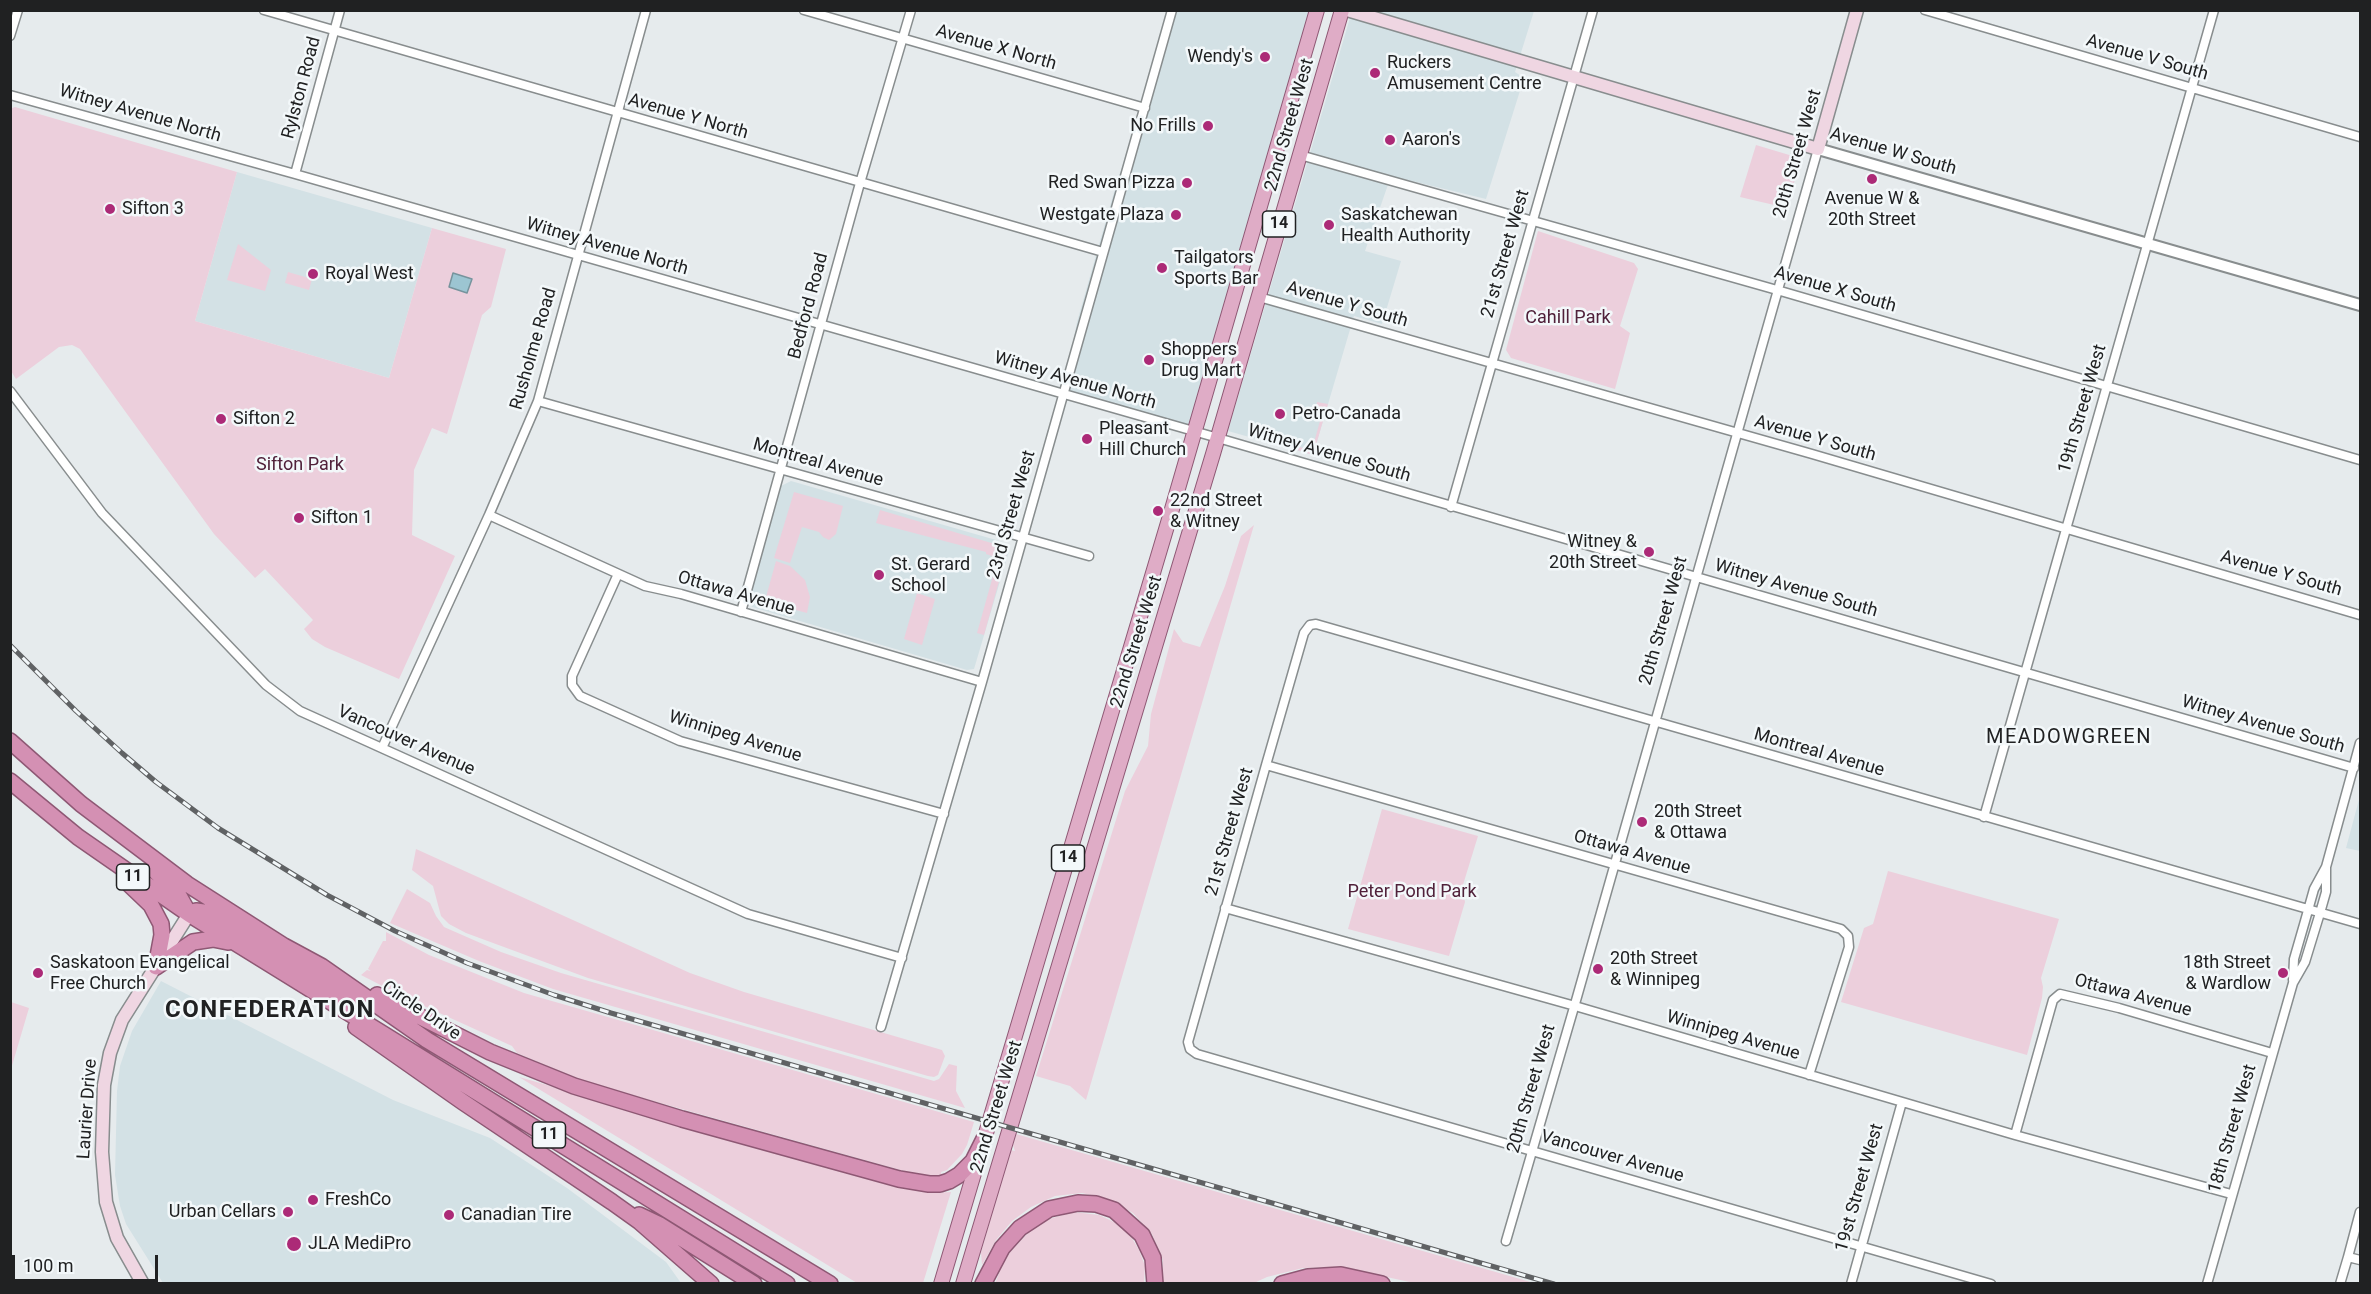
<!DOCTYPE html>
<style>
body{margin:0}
#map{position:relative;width:2371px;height:1294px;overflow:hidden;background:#e6ebed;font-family:Roboto,sans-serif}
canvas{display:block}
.frame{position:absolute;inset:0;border:12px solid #202122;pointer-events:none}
.scale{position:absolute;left:12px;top:1255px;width:146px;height:27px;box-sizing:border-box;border:3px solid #202122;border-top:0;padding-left:8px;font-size:18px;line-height:21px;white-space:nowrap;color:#202122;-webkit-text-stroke:4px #f3f8fa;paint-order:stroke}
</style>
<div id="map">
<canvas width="2371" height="1294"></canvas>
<div class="frame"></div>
<div class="scale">100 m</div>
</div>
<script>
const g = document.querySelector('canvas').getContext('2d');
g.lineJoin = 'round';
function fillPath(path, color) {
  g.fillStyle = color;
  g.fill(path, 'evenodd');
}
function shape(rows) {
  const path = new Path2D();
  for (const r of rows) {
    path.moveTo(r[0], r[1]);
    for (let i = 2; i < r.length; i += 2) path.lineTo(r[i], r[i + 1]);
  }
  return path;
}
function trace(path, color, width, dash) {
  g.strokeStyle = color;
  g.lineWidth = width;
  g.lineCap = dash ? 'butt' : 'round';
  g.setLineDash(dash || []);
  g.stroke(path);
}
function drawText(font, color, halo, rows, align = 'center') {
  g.font = font + ' Roboto,sans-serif';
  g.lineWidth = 5;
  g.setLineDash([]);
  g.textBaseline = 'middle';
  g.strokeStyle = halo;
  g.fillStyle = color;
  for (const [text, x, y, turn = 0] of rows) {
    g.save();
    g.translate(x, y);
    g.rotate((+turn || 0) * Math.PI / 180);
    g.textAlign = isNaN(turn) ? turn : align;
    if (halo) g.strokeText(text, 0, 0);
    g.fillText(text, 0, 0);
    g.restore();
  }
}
const built = shape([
 [1168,11,1317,11,1195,432,1063,395,1077,322,1118,178,1145,108,1159,36],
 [1352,11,1534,11,1515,72,1524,78,1486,199,1391,176,1365,251,1401,261,1382,324,1354,316,1313,455,1228,431],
 [237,172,432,228,389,378,195,321],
 [791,481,1003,542,1009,551,974,669,967,670,752,607,748,598,781,486],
 [2360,796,2360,851,2346,848],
 [161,981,393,1100,490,1138,567,1188,666,1262,681,1283,163,1283,126,1224,120,1206,115,1175,117,1091,120,1066,132,1031]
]);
const green = shape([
 [15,107,237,172,195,321,389,378,432,228,506,249,491,307,482,315,447,434,432,428,414,470,412,535,455,556,399,679,325,647,312,639,304,629,313,620,265,569,255,578,214,534,80,349,72,345,59,347,16,379,11,371,10,109],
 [1756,145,1796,157,1799,165,1787,208,1740,197],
 [1538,231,1634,263,1638,269,1620,326,1630,333,1615,389,1511,358,1506,350],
 [238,244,271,270,265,291,227,280],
 [288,272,312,279,309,290,285,283],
 [1317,402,1328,404,1313,455,1281,445,1282,442,1307,449,1313,446,1322,414,1320,409,1316,407],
 [794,492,843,506,836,534,829,540,823,537,819,532,802,527,790,563,774,558],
 [880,510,1005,547,1007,553,984,635,977,633,998,558,986,554,986,552,876,523],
 [1254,525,1086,1100,1070,1086,1036,1076,1125,791,1148,746,1151,714,1174,629,1183,642,1200,647,1225,586,1241,536],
 [776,561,790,566,805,580,810,597,807,613,770,603,766,597],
 [917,593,935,599,922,645,904,639],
 [1382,809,1478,836,1462,888,1465,902,1449,956,1348,929],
 [416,849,690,973,744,992,942,1050,945,1056,938,1075,934,1077,928,1076,588,978,466,933,449,924,441,916,433,886,412,870],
 [1888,871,2059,919,2041,978,2043,987,2042,998,2027,1055,1841,1002,1864,928,1873,924],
 [407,889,430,903,436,916,444,927,501,952,561,973,934,1081,939,1079,949,1064,957,1066,956,1091,965,1108,553,989,479,961,390,923],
 [386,932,429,955,524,993,974,1122,967,1145,962,1154,947,1170,941,1172,942,1176,922,1176,585,1082,517,1053,512,1046,402,996,361,975,367,970,371,971,368,969,383,941,386,941],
 [11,1002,29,1008,11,1069,10,1002],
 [519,1077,897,1185,930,1193,951,1192,923,1283,857,1283],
 [1016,1134,1534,1283,1414,1283,1341,1267,1303,1268,1267,1277,1254,1283,1163,1283,1163,1260,1152,1234,1133,1213,1108,1199,1082,1193,1055,1196,1031,1207,1012,1221,996,1240,982,1265,981,1252,1010,1150,1015,1151,1013,1145],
 [1073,1212,1099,1215,1116,1223,1130,1235,1139,1250,1145,1266,1144,1283,995,1284,1002,1265,1010,1252,1032,1229,1043,1221]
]);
const water = shape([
 [453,273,472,279,467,293,449,287,453,273]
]);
const minor = shape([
 [264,10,1103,252],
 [804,10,1145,108],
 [1925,10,2360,137],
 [10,36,18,10],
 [10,95,295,174,1218,438,2354,768],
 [1300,155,1777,290,2360,460],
 [295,174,340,10],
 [1259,297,1812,454,2360,615],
 [10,391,102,513,266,685,300,711,748,914,902,958],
 [538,401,1089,556],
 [1451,507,1593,10],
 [489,515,645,586,681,594,982,682],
 [618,574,572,676,572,685,580,696,680,741,944,814],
 [741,612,860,183,911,10],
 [382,748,489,515,538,401,646,10],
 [1266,765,1841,929,1848,936,1849,947,1809,1075],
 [1984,817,2214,10],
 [1225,908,1575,1006,2015,1135,2231,1194],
 [2293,980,2294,959,2305,921,2314,889,2326,867,2360,743],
 [881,1027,982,682,1172,10],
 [2015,1135,2053,1000,2060,994,2119,1008,2272,1053],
 [2360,1212,2348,1257,2360,1260],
 [1506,1241,1577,997,1818,149],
 [1851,1284,1902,1102],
 [1991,1284,1197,1054,1190,1049,1188,1042,1266,765,1304,633,1310,625,1316,624,2360,924],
 [2207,1284,2293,983,2305,962,2320,913,2326,892,2326,867],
 [2340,1284,2348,1257]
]);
const tertiary = shape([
 [1818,149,2360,305]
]);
const secondary = shape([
 [1347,10,1818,149,1857,10],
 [143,1284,117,1238,106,1202,102,1152,104,1085,110,1053,122,1020,189,914]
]);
const primary = shape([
 [941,1284,1170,516,1317,10],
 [963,1284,1213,454,1342,10]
]);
const trunk = shape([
 [10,741,81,804,187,884,284,946,321,966,427,1040,830,1284],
 [10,781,78,837,189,914,787,1284],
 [154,870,178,894,188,912],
 [129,884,151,905,161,924,162,935,156,967],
 [189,914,196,911,211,913,358,1003],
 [156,967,193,942,213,939,228,942],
 [377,995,490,1052,574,1086,682,1119,899,1179,929,1184,940,1184,949,1181,959,1175,973,1161,984,1139],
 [356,1027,463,1102,612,1202,640,1222,711,1284],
 [639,1215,660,1225,754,1284],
 [983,1284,1002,1248,1020,1228,1049,1209,1078,1203,1096,1204,1114,1210,1142,1235,1153,1258,1155,1284],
 [1282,1284,1308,1277,1341,1275,1382,1284]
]);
const rail = shape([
 [10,645,76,711,122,753,156,782,218,828,327,895,395,931,467,963,554,995,611,1013,1554,1284]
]);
const markers = [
 [1265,57,6,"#ac2a77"],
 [1375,73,6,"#ac2a77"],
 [1208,126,6,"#ac2a77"],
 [1390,140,6,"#ac2a77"],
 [1872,179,6,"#ac2a77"],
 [1187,183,6,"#ac2a77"],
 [110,209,6,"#ac2a77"],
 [1176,215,6,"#ac2a77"],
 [1329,225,6,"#ac2a77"],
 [1162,268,6,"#ac2a77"],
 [313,274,6,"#ac2a77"],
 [1149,360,6,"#ac2a77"],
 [1280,414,6,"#ac2a77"],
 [221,419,6,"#ac2a77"],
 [1087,439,6,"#ac2a77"],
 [1158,511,6,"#ac2a77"],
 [299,518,6,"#ac2a77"],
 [1649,552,6,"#ac2a77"],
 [879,575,6,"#ac2a77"],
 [1642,822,6,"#ac2a77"],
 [1598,969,6,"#ac2a77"],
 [38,973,6,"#ac2a77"],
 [2283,973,6,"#ac2a77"],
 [313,1200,6,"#ac2a77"],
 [288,1212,6,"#ac2a77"],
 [449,1215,6,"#ac2a77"],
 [294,1244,8,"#ac2a77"]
];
const shields = [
 [1279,224,33],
 [1068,858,33],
 [133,877,33],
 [549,1135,33]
];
const shieldNames = [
 ["14",1279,224],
 ["14",1068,858],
 ["11",133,877],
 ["11",549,1135]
];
const streetNames = [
 ["Avenue X North",996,48,16],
 ["Avenue V South",2147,58,16],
 ["Rylston Road",302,88,-75],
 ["Witney Avenue North",140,114,16],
 ["Avenue Y North",688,117,16],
 ["22nd Street West",1290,125,-74],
 ["Avenue W South",1893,152,16],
 ["20th Street West",1798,154,-74],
 ["Witney Avenue North",607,247,16],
 ["21st Street West",1506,254,-74],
 ["Avenue X South",1835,290,16],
 ["Avenue Y South",1347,305,16],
 ["Bedford Road",809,306,-75],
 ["Rusholme Road",534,349,-74],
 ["Witney Avenue North",1075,381,16],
 ["19th Street West",2083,409,-74],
 ["Avenue Y South",1815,439,16],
 ["Witney Avenue South",1329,454,16],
 ["Montreal Avenue",818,463,16],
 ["23rd Street West",1012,515,-74],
 ["Avenue Y South",2281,574,16],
 ["Witney Avenue South",1796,589,16],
 ["Ottawa Avenue",736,594,16],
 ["20th Street West",1664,621,-74],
 ["22nd Street West",1137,642,-73],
 ["Witney Avenue South",2263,725,16],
 ["Winnipeg Avenue",735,737,17],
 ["Vancouver Avenue",406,741,24],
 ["Montreal Avenue",1819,753,16],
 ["21st Street West",1230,832,-74],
 ["Ottawa Avenue",1632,853,16],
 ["Ottawa Avenue",2133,996,15],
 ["Circle Drive",421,1011,34],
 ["Winnipeg Avenue",1733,1036,16],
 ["20th Street West",1532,1089,-74],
 ["22nd Street West",997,1107,-73],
 ["Laurier Drive",88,1109,-86],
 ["18th Street West",2233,1129,-74],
 ["Vancouver Avenue",1612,1157,16],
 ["19st Street West",1860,1188,-74]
];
const poiNames = [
 ["Wendy's",1253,57,"right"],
 ["Ruckers",1387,63],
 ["Amusement Centre",1387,84],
 ["No Frills",1196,126,"right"],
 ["Aaron's",1402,140],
 ["Red Swan Pizza",1175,183,"right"],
 ["Avenue W &",1872,199,"center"],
 ["20th Street",1872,220,"center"],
 ["Sifton 3",122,209],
 ["Westgate Plaza",1164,215,"right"],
 ["Saskatchewan",1341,215],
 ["Health Authority",1341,236],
 ["Tailgators",1174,258],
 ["Sports Bar",1174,279],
 ["Royal West",325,274],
 ["Shoppers",1161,350],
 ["Drug Mart",1161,371],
 ["Petro-Canada",1292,414],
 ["Sifton 2",233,419],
 ["Pleasant",1099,429],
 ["Hill Church",1099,450],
 ["22nd Street",1170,501],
 ["& Witney",1170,522],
 ["Sifton 1",311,518],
 ["Witney &",1637,542,"right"],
 ["20th Street",1637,563,"right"],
 ["St. Gerard",891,565],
 ["School",891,586],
 ["20th Street",1654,812],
 ["& Ottawa",1654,833],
 ["20th Street",1610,959],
 ["& Winnipeg",1610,980],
 ["Saskatoon Evangelical",50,963],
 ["Free Church",50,984],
 ["18th Street",2271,963,"right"],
 ["& Wardlow",2271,984,"right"],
 ["FreshCo",325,1200],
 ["Urban Cellars",276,1212,"right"],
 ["Canadian Tire",461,1215],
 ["JLA MediPro",308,1244]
];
const parkNames = [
 ["Cahill Park",1568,318],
 ["Sifton Park",300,465],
 ["Peter Pond Park",1412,892]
];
const neighbourhoodNames = [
 ["MEADOWGREEN",2069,738]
];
const districtNames = [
 ["CONFEDERATION",270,1011]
];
fillPath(built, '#d3e1e5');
fillPath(green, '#eccfdc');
fillPath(water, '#9cc5d2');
trace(water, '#77949d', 1.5);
trace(minor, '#888d8e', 11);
trace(tertiary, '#888d8e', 14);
trace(secondary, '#888d8e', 15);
trace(primary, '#8e5874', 16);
trace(trunk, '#8e5874', 18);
trace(minor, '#fff', 8);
trace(tertiary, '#fff', 10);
trace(secondary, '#efd6e2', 12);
trace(primary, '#dfacc6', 14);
trace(trunk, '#d490b3', 15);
trace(rail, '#606264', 5);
trace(rail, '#f3f8fa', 3, [9]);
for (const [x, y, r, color] of markers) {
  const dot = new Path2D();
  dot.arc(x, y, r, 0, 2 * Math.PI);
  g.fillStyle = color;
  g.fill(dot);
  trace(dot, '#f3f8fa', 2);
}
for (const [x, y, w] of shields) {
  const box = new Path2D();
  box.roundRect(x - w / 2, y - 13, w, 26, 4.5);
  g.fillStyle = '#f3f8fa';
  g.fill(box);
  trace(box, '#202122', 1.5);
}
drawText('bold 16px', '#202122', null, shieldNames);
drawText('18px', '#202122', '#f3f8fa', streetNames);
drawText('18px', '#202122', '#f3f8fa', poiNames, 'left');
drawText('18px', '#50213a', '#f3f8fa', parkNames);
g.letterSpacing = '1.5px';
drawText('20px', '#202122', '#f3f8fa', neighbourhoodNames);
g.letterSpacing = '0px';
g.letterSpacing = '1.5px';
drawText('bold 24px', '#202122', '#f3f8fa', districtNames);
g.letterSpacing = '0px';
</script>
